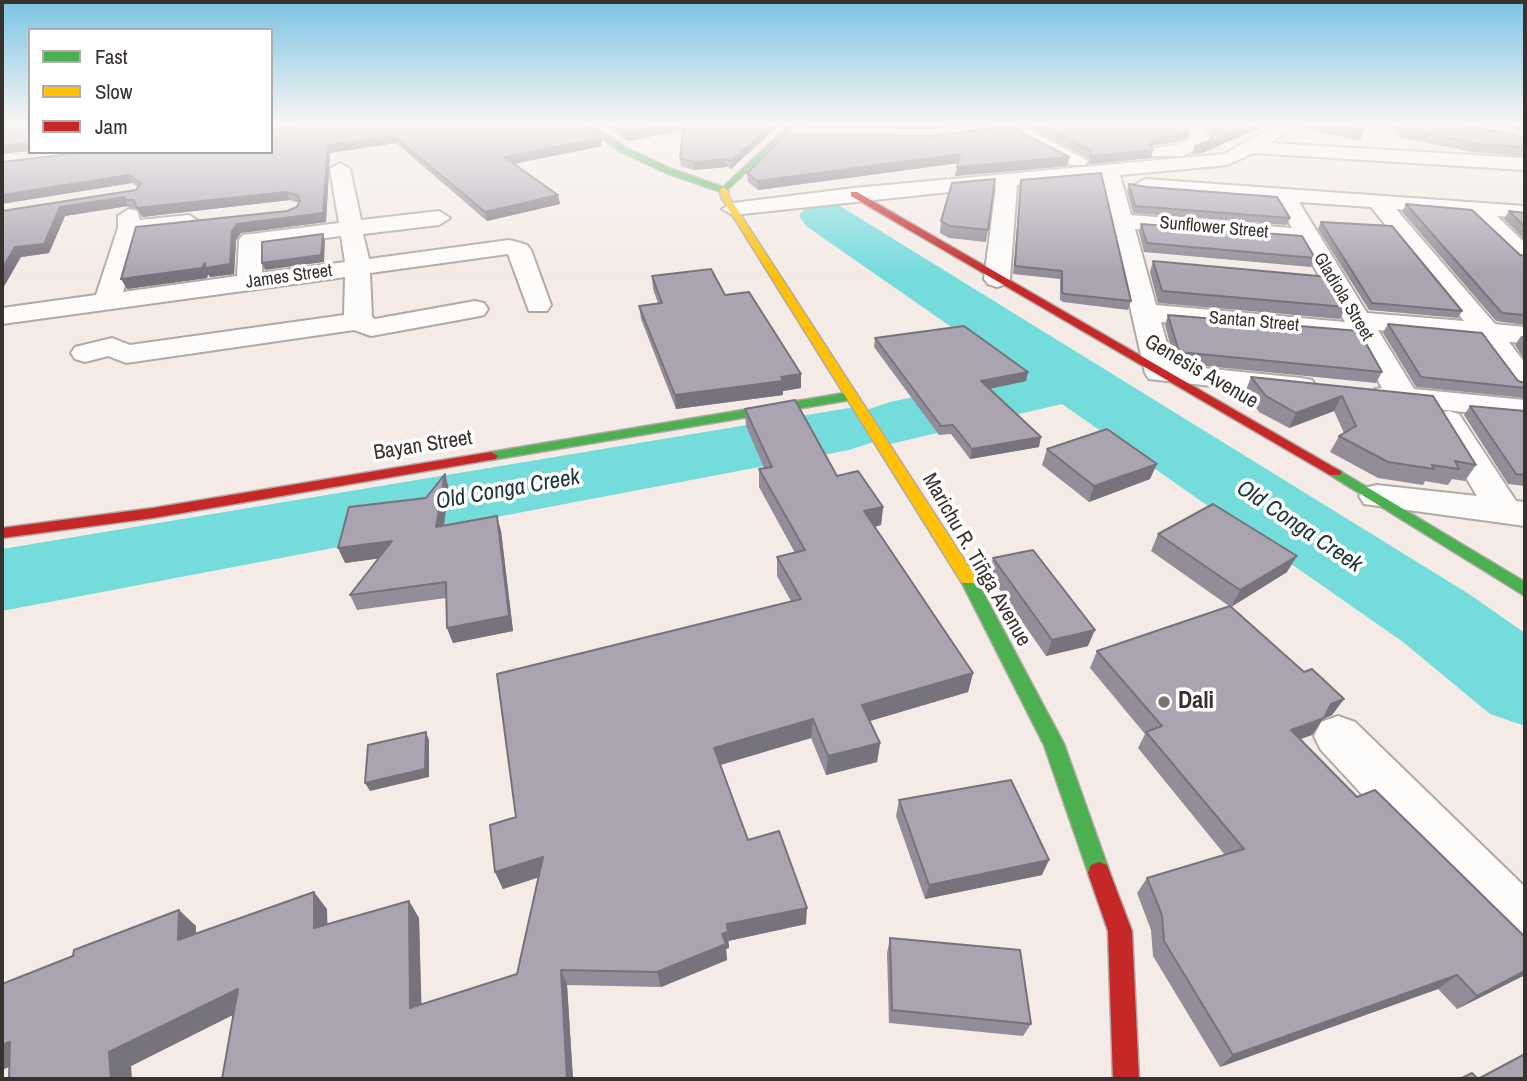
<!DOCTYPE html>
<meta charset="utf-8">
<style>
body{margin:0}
#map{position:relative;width:1527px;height:1081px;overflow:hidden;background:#f4ebe6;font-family:"Archivo Narrow",sans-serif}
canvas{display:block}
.frame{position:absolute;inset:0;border:4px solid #38322f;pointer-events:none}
.legend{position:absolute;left:28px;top:28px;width:245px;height:126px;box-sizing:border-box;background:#fff;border:2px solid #afadac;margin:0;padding:9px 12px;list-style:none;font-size:21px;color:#38322f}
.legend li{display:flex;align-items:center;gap:14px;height:35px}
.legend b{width:35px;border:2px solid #afadac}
</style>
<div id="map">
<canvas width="1527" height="1081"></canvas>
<div class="frame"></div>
<ul class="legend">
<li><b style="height:9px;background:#4caf50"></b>Fast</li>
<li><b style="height:9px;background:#ffc107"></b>Slow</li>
<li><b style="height:9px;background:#c62828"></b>Jam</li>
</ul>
</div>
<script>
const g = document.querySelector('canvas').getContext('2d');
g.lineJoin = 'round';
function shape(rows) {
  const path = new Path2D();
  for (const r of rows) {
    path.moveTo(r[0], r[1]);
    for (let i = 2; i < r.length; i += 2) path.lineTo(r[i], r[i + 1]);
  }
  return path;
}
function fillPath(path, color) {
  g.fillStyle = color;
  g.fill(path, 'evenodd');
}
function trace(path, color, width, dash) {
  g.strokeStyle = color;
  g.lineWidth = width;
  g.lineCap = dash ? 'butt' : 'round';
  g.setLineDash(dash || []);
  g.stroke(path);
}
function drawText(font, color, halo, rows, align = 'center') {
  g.font = font + ' "Archivo Narrow",sans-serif';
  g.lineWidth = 7;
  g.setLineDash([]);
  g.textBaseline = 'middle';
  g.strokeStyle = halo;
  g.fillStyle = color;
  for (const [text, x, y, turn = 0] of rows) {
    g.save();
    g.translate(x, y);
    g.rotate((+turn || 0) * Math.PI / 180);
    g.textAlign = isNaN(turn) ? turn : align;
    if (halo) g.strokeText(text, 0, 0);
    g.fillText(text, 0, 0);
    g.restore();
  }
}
const river = shape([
 [823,202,840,206,1469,594,1525,633,1525,726,1490,714,1403,642,1062,404,890,444,877,441,849,450,2,611,2,549,849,408,863,411,890,402,1019,374,806,226,799,216,806,206,823,202]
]);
const street = shape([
 [995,123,1017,123,1088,161,1085,165,1071,165,995,123],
 [1185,123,1203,123,1210,141,1207,145,1182,156,1152,156,1150,152,1152,148,1178,145,1191,139,1185,123],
 [1279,123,1300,123,1270,143,1525,158,1525,170,1253,153,1228,165,1120,175,1131,215,1292,228,1277,201,1138,189,1135,185,1145,179,1525,206,1525,218,1497,216,1525,243,1525,263,1517,261,1469,215,1396,209,1495,324,1525,327,1525,343,1509,342,1525,363,1525,392,1514,389,1478,339,1378,330,1414,389,1525,400,1525,418,1375,403,1370,396,1375,389,1382,388,1355,339,1161,322,1173,365,1301,378,1312,380,1316,387,1312,394,1301,396,1149,379,1145,373,1101,177,1017,185,1010,279,1006,284,997,287,988,284,984,279,996,187,733,215,722,209,733,203,854,188,1224,154,1279,123],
 [1299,202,1371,207,1464,321,1367,313,1299,202],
 [1135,229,1300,242,1345,322,1156,305,1135,229],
 [340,163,350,169,361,220,439,211,450,218,439,225,363,234,369,259,509,240,517,242,527,245,531,250,551,305,547,311,529,311,508,254,370,273,372,317,375,319,475,301,484,303,488,309,484,315,475,317,371,336,354,330,126,363,108,356,85,362,75,359,71,353,75,347,112,338,130,345,344,315,345,277,2,324,2,308,96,295,118,228,118,216,129,209,137,211,140,220,189,215,200,222,189,229,139,234,123,292,237,276,239,240,243,235,339,223,330,169,340,163],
 [341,236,345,262,262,273,262,246,341,236],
 [1448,411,1459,414,1516,501,1525,502,1525,526,1364,504,1359,496,1364,488,1377,485,1477,496,1432,421,1437,414,1448,411],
 [1338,716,1355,722,1525,887,1525,956,1504,948,1321,750,1314,736,1321,722,1338,716]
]);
const fast = shape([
 [580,123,588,123,627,148,672,169,723,187,791,123,798,123,724,193,666,173,621,152,580,123],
 [851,392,856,393,856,399,491,460,484,456,491,452,851,392],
 [1335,468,1525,582,1525,596,1330,475,1328,472,1330,469,1335,468],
 [968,573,974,575,976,579,1064,744,1110,873,1107,881,1099,884,1091,881,1044,745,960,579,962,575,968,573]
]);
const slow = shape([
 [724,187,728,190,729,197,974,575,976,579,974,583,962,583,721,197,720,190,724,187]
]);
const jam = shape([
 [851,192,857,192,1342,472,1340,475,1330,475,851,196,851,192],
 [491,452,498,456,496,459,153,518,2,538,2,528,153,508,491,452],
 [1099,862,1107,865,1132,931,1139,1079,1113,1079,1108,931,1088,873,1091,865,1099,862]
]);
const wall = shape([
 [600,123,782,123,731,169,727,167,694,170,681,166,680,158,683,130,628,141],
 [802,123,990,123,932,129,802,128],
 [1022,123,1187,123,1188,138,1177,142,1152,145,1151,158,1089,164,1089,159],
 [1205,123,1272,123,1202,153,1192,154,1195,146,1211,140,1212,138],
 [1300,123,1331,123,1364,130,1361,138,1358,140,1298,127],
 [1366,123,1450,123,1525,137,1525,156,1472,152,1399,137,1395,129],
 [1486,123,1525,123,1525,131],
 [271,129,601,138,602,146,514,164,558,195,560,204,487,221,396,143,330,153,326,222,241,233,236,240,234,274,210,277,208,274,207,278,127,289,287,211,297,207,299,203,290,200,142,217,138,209,129,208,128,206,65,216,49,253,21,257,2,211,136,190,138,187,88,152],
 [1069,157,1067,166,955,176,958,163,758,190,748,182,747,173],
 [1021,180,1131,301,1128,310,1063,302,1060,300,1060,279,1013,274],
 [1129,184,1290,218,1287,225,1133,213,1127,191],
 [1406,204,1525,256,1525,325,1496,321,1402,212],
 [1509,211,1525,213,1525,240,1504,219],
 [941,221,988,230,986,242,949,238,940,233],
 [1321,222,1462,311,1458,318,1369,310,1318,229],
 [1141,224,1315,258,1311,267,1144,252,1139,232],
 [1153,261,1346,307,1340,319,1158,303,1150,272],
 [652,276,725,295,801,388,783,391,783,395,676,409,641,319,639,306,658,303,653,289],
 [1168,315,1382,372,1376,383,1175,363,1165,325],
 [1388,324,1525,383,1525,398,1416,387,1383,333],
 [1521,336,1525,336,1525,360,1515,345],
 [875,338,1028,372,1026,381,989,389,1039,447,970,459,951,434,939,435,874,347],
 [1251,377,1433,396,1476,465,1465,481,1452,479,1448,485,1425,481,1423,485,1378,478,1330,452,1339,436,1344,433,1334,411,1289,428,1259,412,1245,392],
 [1470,406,1525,411,1525,486,1508,484,1464,415],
 [745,409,837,476,883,507,881,525,875,527,973,673,968,692,869,721,880,743,877,762,826,775,811,738,721,765,748,840,806,924,728,941,729,948,726,949,727,960,661,987,567,985,573,1079,222,1079,234,1014,131,1066,73,956,196,926,196,933,327,909,327,925,409,901,419,918,421,1005,517,974,538,877,503,889,495,872,516,817,791,601,777,576,777,557,795,553,759,487,759,469,764,468,746,426],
 [1047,449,1150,479,1089,502,1042,465],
 [449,489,444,526,501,531,513,631,453,643,447,628,446,598,357,610,350,595,379,558,345,563,426,498],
 [1158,534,1287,572,1231,607,1304,672,1344,699,1332,715,1323,719,1312,735,1299,739,1357,797,1525,937,1525,975,1457,1009,1438,989,1220,1067,1153,956,1151,930,1137,893,1147,878,1225,855,1138,748,1145,734,1090,668,1097,651,1229,606,1151,551],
 [993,558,1088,646,1046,656,989,574],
 [899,800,1042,875,925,899,896,816],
 [890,938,1031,1024,1023,1036,889,1023,887,953]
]);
const shadedWall = shape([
 [680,123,684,123,685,130,628,141,627,133],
 [774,123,782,123,731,169,731,161],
 [933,123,990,123,932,129],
 [1257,123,1272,123,1202,153,1192,154,1195,146],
 [1190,130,1188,138,1177,142,1152,145,1153,150,1151,158,1089,164,1091,156,1150,143,1154,138],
 [1364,130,1361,138,1358,140,1361,132],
 [394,136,396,143,330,153,326,222,241,233,236,240,234,274,210,277,208,274,207,278,127,289,121,279,205,263,237,224,323,213,328,145],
 [601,138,602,146,506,165,504,157],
 [30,143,30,151,2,154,2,146],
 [960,154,959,163,758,190,758,181],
 [1069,157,1067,166,955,176,957,167],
 [727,159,727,167,694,170,694,162],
 [129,175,133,183,2,204,2,195],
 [286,192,290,200,142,217,137,208],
 [558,195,560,204,487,221,485,212],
 [125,197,125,200,128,206,65,216,49,253,21,257,2,290,2,269,15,247,60,207],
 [323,234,325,241,324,262,265,270,262,263],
 [1028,372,1026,381,979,391,981,381],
 [801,374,801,388,783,391,783,395,676,409,675,395],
 [1342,396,1334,411,1289,428,1296,413],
 [1041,437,1039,447,970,459,972,449],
 [1157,464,1150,479,1089,502,1094,486],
 [445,474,449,489,441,542,436,527],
 [883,507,881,525,862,529,864,511],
 [497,516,501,531,513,631,453,643,447,628],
 [392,541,398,556,345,563,338,548],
 [1297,556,1287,572,1231,607,1240,590],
 [1095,630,1088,646,1046,656,1052,640],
 [973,673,968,692,860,724,862,705],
 [1344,699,1332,715,1323,719,1312,735,1279,747,1291,730,1331,704],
 [813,719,811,738,716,766,714,748],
 [426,732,429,740,429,777,370,791,365,783],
 [880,743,877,762,826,775,828,756],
 [543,857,549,874,503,889,495,872],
 [1049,860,1042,875,925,899,929,885],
 [314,892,327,909,328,945,314,928],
 [409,901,419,918,422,1023,410,1008],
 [807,908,806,924,728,941,727,924],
 [179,910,196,926,195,956,178,940],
 [728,932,729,948,726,949,727,960,661,987,657,972,722,934],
 [561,970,567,985,573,1079,567,1079],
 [1525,971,1525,975,1457,1009,1477,996],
 [1457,975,1438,989,1220,1067,1233,1055],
 [238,989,255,1004,131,1066,132,1079,111,1079,109,1052],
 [10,1042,35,1056,2,1070,2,1045]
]);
const building = shape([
 [27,123,30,123,30,143,2,146,2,127,26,125,27,123],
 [324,123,580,123,601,138,504,157,558,195,485,212,394,136,328,145,323,213,237,224,232,231,230,264,205,268,205,263,202,268,121,279,136,227,287,211,297,207,300,200,297,195,286,192,137,208,134,200,125,200,125,197,60,207,44,244,15,247,2,269,2,211,136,190,141,183,129,175,2,195,2,162,88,152,271,152,271,129,324,123],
 [611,123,680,123,627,133,611,123],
 [684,123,774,123,731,161,727,159,694,162,680,158,684,123],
 [1038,123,1187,123,1190,130,1180,135,1154,138,1150,143,1153,150,1091,156,1091,151,1038,123],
 [1211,123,1257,123,1204,145,1195,146,1211,140,1215,132,1211,123],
 [1317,123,1331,123,1364,130,1361,132,1317,123],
 [1399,123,1450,123,1525,137,1525,147,1477,144,1403,129,1399,123],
 [1009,126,1069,157,957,167,960,154,758,181,747,173,787,134,933,136,1009,126],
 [1101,173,1131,301,1065,294,1062,292,1062,271,1015,266,1021,180,1101,173],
 [995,179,988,230,950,226,941,221,952,183,995,179],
 [1129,184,1147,187,1277,197,1290,218,1135,206,1129,184],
 [1406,204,1472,210,1520,255,1525,256,1525,315,1502,313,1406,204],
 [1509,211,1525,213,1525,227,1509,211],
 [1321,222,1392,226,1462,311,1372,303,1321,222],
 [1141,224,1302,236,1315,258,1147,243,1141,224],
 [323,234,321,255,262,263,262,242,323,234],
 [1153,261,1329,277,1346,307,1162,291,1153,261],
 [711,269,725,295,749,292,801,374,781,377,783,381,675,395,639,306,662,303,652,276,711,269],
 [1168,315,1359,331,1382,372,1179,352,1168,315],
 [1388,324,1482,333,1518,381,1525,383,1525,388,1421,377,1388,324],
 [964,326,1028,372,981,381,1041,437,972,449,953,425,941,426,875,338,964,326],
 [1251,377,1433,396,1476,465,1455,461,1459,469,1432,465,1434,469,1388,462,1339,436,1356,426,1342,396,1296,413,1266,396,1251,377],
 [795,400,837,476,858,471,883,507,864,511,973,673,862,705,880,743,828,756,813,719,714,748,748,840,779,831,807,908,727,924,728,932,722,934,726,944,657,972,561,970,567,1079,222,1079,238,989,109,1052,111,1079,9,1079,10,1042,2,1045,2,984,73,956,74,950,179,910,178,940,314,892,314,928,409,901,410,1008,517,974,543,857,495,872,490,825,516,817,497,674,801,599,777,557,805,550,759,469,772,467,745,409,795,400],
 [1470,406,1525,411,1525,475,1516,474,1470,406],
 [1107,429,1157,464,1094,486,1047,449,1107,429],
 [445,474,436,527,497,516,509,616,447,628,446,582,350,595,392,541,338,548,349,507,426,498,445,474],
 [1213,504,1297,556,1240,590,1158,534,1213,504],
 [1033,550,1095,630,1052,640,993,558,1033,550],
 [1230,606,1304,672,1312,669,1344,699,1331,704,1324,718,1291,730,1357,797,1375,790,1525,937,1525,971,1477,996,1457,975,1233,1055,1164,941,1162,915,1147,878,1244,849,1146,732,1162,726,1097,651,1230,606],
 [426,732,425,769,365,783,368,745,426,732],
 [1011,780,1049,860,929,885,899,800,1011,780],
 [890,938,1020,950,1031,1024,892,1010,890,938],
 [1525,1054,1525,1079,1460,1079,1472,1073,1478,1079,1525,1054]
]);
const markers = [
 [1164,702,7,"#7a736f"]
];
const farStreetnames = [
 ["Sunflower Street",1214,228,5],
 ["James Street",289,277,-8],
 ["Gladiola Street",1343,297,59],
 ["Santan Street",1254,322,5]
];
const streetNames = [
 ["Genesis Avenue",1201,372,30],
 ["Bayan Street",423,446,-9],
 ["Marichu R. Tiñga Avenue",976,560,60]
];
const waterNames = [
 ["Old Conga Creek",508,490,-10],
 ["Old Conga Creek",1299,527,34]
];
const nearPoinames = [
 ["Dali",1178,702]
];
fillPath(river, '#75dcdc');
trace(street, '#b0a9a5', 4);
trace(fast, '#b0a9a5', 3);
trace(slow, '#b0a9a5', 3);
trace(jam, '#b0a9a5', 3);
fillPath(street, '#fdfcfb');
fillPath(fast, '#4caf50');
fillPath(slow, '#ffc107');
fillPath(jam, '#c62828');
fillPath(wall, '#928d98');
fillPath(shadedWall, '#77737c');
fillPath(building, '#aaa4b1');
trace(building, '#77737c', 2);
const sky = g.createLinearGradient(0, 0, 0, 275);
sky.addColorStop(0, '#7ac4e3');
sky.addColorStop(0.45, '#faf6f4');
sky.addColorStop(1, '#faf6f400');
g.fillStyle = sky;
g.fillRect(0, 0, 1527, 275);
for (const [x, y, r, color] of markers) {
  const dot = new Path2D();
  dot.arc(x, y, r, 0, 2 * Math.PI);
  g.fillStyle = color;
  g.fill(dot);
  trace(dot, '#fff', 2.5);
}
drawText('18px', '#38322f', '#fff', farStreetnames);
drawText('21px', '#38322f', '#fff', streetNames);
drawText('italic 23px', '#203839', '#fff', waterNames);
drawText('bold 24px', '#38322f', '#fff', nearPoinames, 'left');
</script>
